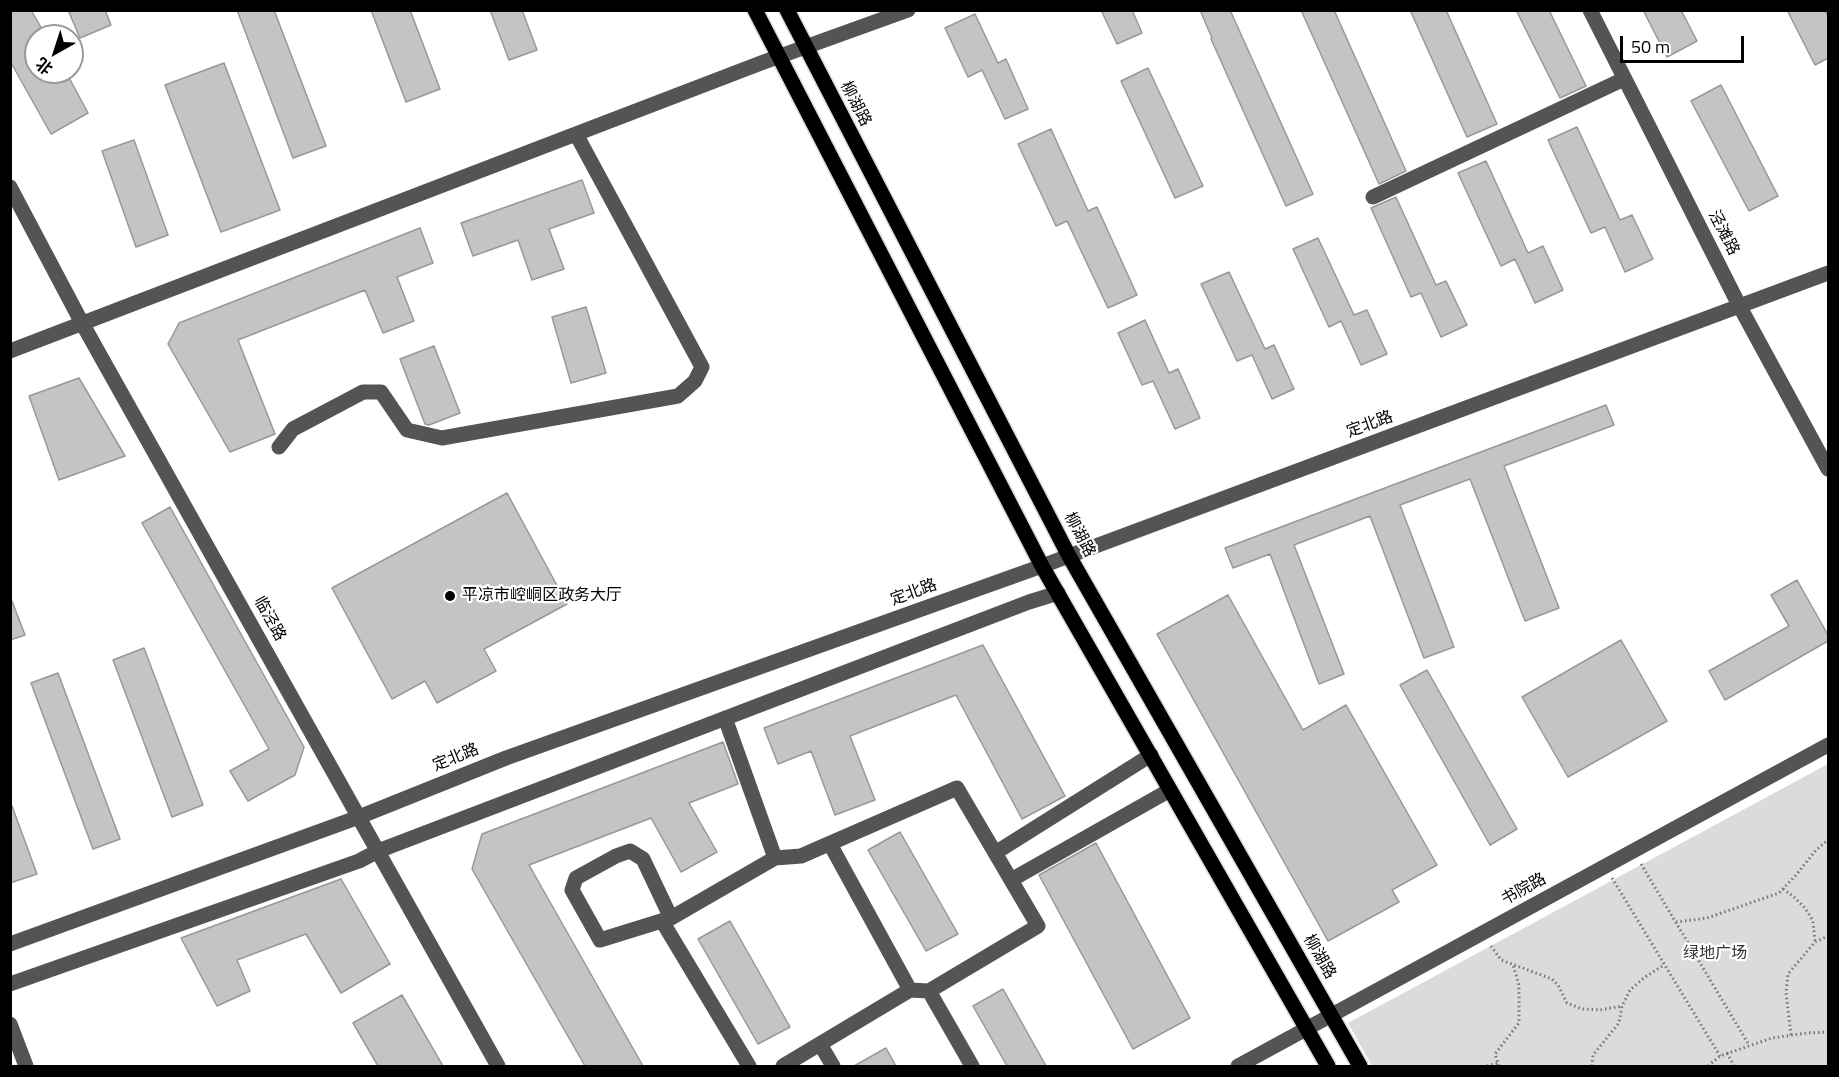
<!DOCTYPE html>
<meta charset="utf-8">
<style>
body{margin:0}
#map{position:relative;width:1839px;height:1077px;overflow:hidden;background:#fff;font-family:"Titillium Web","Noto Sans SC",sans-serif}
canvas{display:block}
.frame{position:absolute;inset:0;border:12px solid #000;pointer-events:none}
.north{position:absolute;left:24px;top:24px;width:60px;height:60px;box-sizing:border-box;background:#fff;border:2px solid #999;border-radius:50%;rotate:219deg;font-size:16px;font-weight:700;line-height:24px;text-align:center;color:#000}
.north::after{content:'';display:block;margin:auto;width:21px;height:27px;background:#000;clip-path:polygon(50% 0,100% 100%,50% 72%,0 100%)}
.scale{position:absolute;left:1620px;top:36px;width:124px;height:27px;box-sizing:border-box;border:3px solid #000;border-top:0;padding-left:8px;font-size:18px;line-height:21px;white-space:nowrap;color:#000;-webkit-text-stroke:4px #fff;paint-order:stroke}
</style>
<div id="map">
<canvas width="1839" height="1077"></canvas>
<div class="frame"></div>
<div class="north">北</div>
<div class="scale">50 m</div>
</div>
<script>
const g = document.querySelector('canvas').getContext('2d');
g.lineJoin = 'round';
function fillPath(path, color) {
  g.fillStyle = color;
  g.fill(path, 'evenodd');
}
function shape(rows) {
  const path = new Path2D();
  for (const r of rows) {
    path.moveTo(r[0], r[1]);
    for (let i = 2; i < r.length; i += 2) path.lineTo(r[i], r[i + 1]);
  }
  return path;
}
function trace(path, color, width, dash) {
  g.strokeStyle = color;
  g.lineWidth = width;
  g.lineCap = dash ? 'butt' : 'round';
  g.setLineDash(dash || []);
  g.stroke(path);
}
function drawText(font, color, halo, rows, align = 'center') {
  g.font = font + ' "Titillium Web","Noto Sans SC",sans-serif';
  g.lineWidth = 4.5;
  g.setLineDash([]);
  g.textBaseline = 'middle';
  g.strokeStyle = halo;
  g.fillStyle = color;
  for (const [text, x, y, turn = 0] of rows) {
    g.save();
    g.translate(x, y);
    g.rotate((+turn || 0) * Math.PI / 180);
    g.textAlign = isNaN(turn) ? turn : align;
    if (halo) g.strokeText(text, 0, 0);
    g.fillText(text, 0, 0);
    g.restore();
  }
}
const green = shape([
 [1828,764,1828,1066,1372,1066,1348,1023]
]);
const building = shape([
 [10,10,31,10,46,36,36,36,36,72,66,72,88,113,51,134,10,61,10,10],
 [68,10,105,10,111,25,80,38,68,10],
 [237,10,274,10,326,146,293,158,237,10],
 [371,10,410,10,440,89,406,102,371,10],
 [490,10,522,10,537,50,509,60,490,10],
 [1101,10,1132,10,1142,33,1117,44,1101,10],
 [1200,10,1230,10,1313,194,1286,206,1211,39,1212,38,1200,10],
 [1301,10,1334,10,1406,171,1379,184,1301,10],
 [1410,10,1446,10,1497,124,1467,137,1410,10],
 [1516,10,1549,10,1586,86,1560,98,1516,10],
 [1643,10,1681,10,1697,41,1667,57,1643,10],
 [1787,10,1825,10,1828,16,1828,58,1815,65,1787,10],
 [975,14,998,63,1006,59,1028,109,1005,119,982,70,968,77,945,28,975,14],
 [224,63,280,210,221,232,165,85,224,63],
 [1148,68,1203,186,1175,198,1121,81,1148,68],
 [1721,85,1778,196,1749,211,1691,101,1721,85],
 [1577,127,1620,220,1632,215,1653,259,1625,272,1605,227,1591,233,1548,140,1577,127],
 [1051,129,1088,211,1097,207,1137,295,1108,308,1067,221,1056,226,1018,144,1051,129],
 [134,140,168,235,136,247,102,151,134,140],
 [1486,161,1528,253,1543,246,1563,290,1535,303,1515,259,1501,266,1458,173,1486,161],
 [582,180,594,213,549,229,564,269,532,280,518,240,473,256,461,223,582,180],
 [1396,197,1436,285,1446,281,1467,325,1441,337,1421,293,1411,297,1371,208,1396,197],
 [420,228,433,263,397,277,414,321,383,333,365,290,238,340,275,434,230,452,168,344,179,323,420,228],
 [1318,238,1354,315,1367,310,1387,354,1361,365,1341,321,1329,327,1293,249,1318,238],
 [1229,272,1265,349,1274,345,1294,389,1272,399,1252,355,1237,361,1201,284,1229,272],
 [586,307,606,373,571,383,552,317,586,307],
 [1145,320,1169,373,1178,369,1200,418,1175,429,1153,381,1142,385,1118,333,1145,320],
 [434,346,460,413,429,425,425,424,400,359,434,346],
 [79,378,125,456,59,480,29,396,79,378],
 [1606,405,1614,425,1504,466,1559,608,1525,621,1470,479,1400,505,1454,647,1424,658,1370,516,1294,545,1344,674,1319,684,1270,554,1233,568,1225,548,1606,405],
 [507,493,567,604,484,649,496,671,437,703,425,681,392,699,332,588,507,493],
 [170,507,304,747,295,775,248,801,230,771,269,749,142,523,170,507],
 [1797,580,1828,635,1828,641,1725,700,1709,671,1789,626,1771,595,1797,580],
 [1228,595,1303,730,1346,705,1437,865,1392,890,1399,902,1328,941,1157,634,1228,595],
 [10,601,12,601,25,635,10,640,10,601],
 [1621,640,1667,721,1568,777,1522,697,1621,640],
 [983,645,1065,796,1022,819,956,695,850,736,875,800,835,815,811,751,778,764,764,728,983,645],
 [144,648,203,805,172,817,113,660,144,648],
 [1427,670,1517,829,1490,845,1400,685,1427,670],
 [58,673,120,839,93,849,31,683,58,673],
 [723,742,738,784,689,803,717,852,681,872,651,818,529,865,643,1066,585,1066,472,869,482,834,723,742],
 [10,806,12,806,37,874,10,883,10,806],
 [900,832,958,934,926,951,868,850,900,832],
 [1096,843,1190,1018,1133,1049,1039,875,1096,843],
 [341,879,390,964,341,993,306,934,237,960,250,991,217,1006,181,938,341,879],
 [730,921,790,1027,758,1044,698,939,730,921],
 [1003,989,1046,1066,1007,1066,973,1006,1003,989],
 [402,995,443,1066,378,1066,353,1023,402,995],
 [886,1048,896,1066,854,1066,886,1048]
]);
const path = shape([
 [1641,864,1749,1045],
 [1612,878,1720,1056],
 [1783,889,1793,896,1805,908,1813,921,1815,942],
 [1676,922,1707,918,1779,893,1796,875,1816,850,1828,840],
 [1491,946,1501,960,1552,979,1558,985,1567,1003,1582,1009,1600,1010,1622,1006],
 [1791,1035,1786,993,1788,974,1815,942,1828,936],
 [1727,1053,1734,1066],
 [1487,1066,1498,1063],
 [1499,1066,1495,1054,1519,1023,1519,985,1513,965],
 [1592,1066,1593,1055,1619,1023,1622,1006,1630,990,1645,977,1664,965],
 [1708,1066,1720,1056,1772,1038,1807,1033,1828,1032]
]);
const minor = shape([
 [1590,10,1740,307,1828,469],
 [10,187,82,323,498,1066],
 [1373,197,1624,79],
 [10,351,761,63,908,10],
 [279,447,293,429,363,392,381,392,407,430,442,438,678,396,695,381,702,367,576,134],
 [725,718,775,858,801,856,957,788,1038,926,929,991,910,990,783,1066],
 [830,844,910,990],
 [995,853,1151,755],
 [1011,880,1170,790],
 [671,918,643,859,630,851,616,856,576,878,572,890,600,940,671,918,775,858],
 [662,921,749,1066],
 [10,944,359,817,506,758,1042,566,1828,273],
 [10,984,359,861,378,851,1029,602,1058,593],
 [929,991,972,1066],
 [10,1024,26,1066],
 [820,1044,833,1066],
 [1238,1066,1828,745]
]);
const major = shape([
 [755,10,1042,566,1328,1066],
 [787,10,1069,556,1360,1066]
]);
const markers = [
 [450,596,6,"#000"]
];
const streetNames = [
 ["柳湖路",855,104,63],
 ["泾滩路",1723,233,63],
 ["定北路",1370,425,-20],
 ["柳湖路",1079,535,62],
 ["定北路",914,593,-20],
 ["临泾路",269,619,61],
 ["定北路",456,758,-22],
 ["书院路",1524,890,-29],
 ["柳湖路",1319,957,60]
];
const poiNames = [
 ["平凉市崆峒区政务大厅",462,596]
];
const parkNames = [
 ["绿地广场",1715,954]
];
fillPath(green, '#dbdbdb');
fillPath(building, '#c4c4c4');
trace(building, '#989898', 1.5);
trace(major, '#dbdbdb', 18);
trace(path, '#767676', 3, [1.5, 3]);
trace(minor, '#545454', 15);
trace(major, '#000', 15);
for (const [x, y, r, color] of markers) {
  const dot = new Path2D();
  dot.arc(x, y, r, 0, 2 * Math.PI);
  g.fillStyle = color;
  g.fill(dot);
  trace(dot, '#fff', 2);
}
drawText('16px', '#000', '#fff', streetNames);
drawText('16px', '#000', '#fff', poiNames, 'left');
drawText('16px', '#323232', '#fff', parkNames);
</script>
